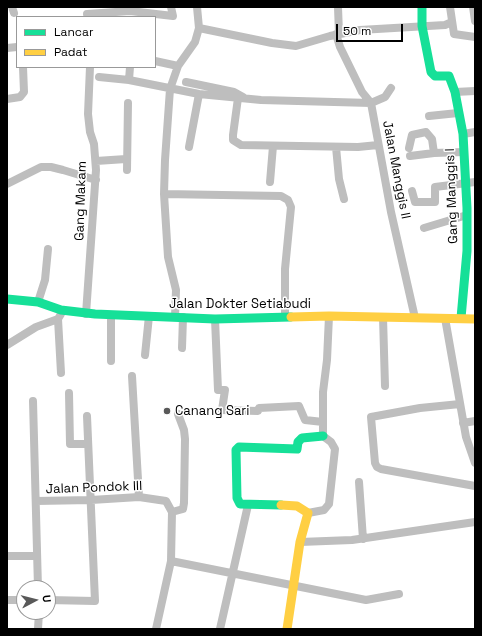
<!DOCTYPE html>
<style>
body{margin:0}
#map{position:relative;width:482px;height:636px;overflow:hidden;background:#fff;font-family:"Space Grotesk",sans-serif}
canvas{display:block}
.frame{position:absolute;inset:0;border:8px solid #000;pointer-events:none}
.legend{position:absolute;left:16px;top:16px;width:140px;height:52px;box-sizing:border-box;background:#fff;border:1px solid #999;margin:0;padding:5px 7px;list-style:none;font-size:12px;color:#000}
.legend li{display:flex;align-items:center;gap:8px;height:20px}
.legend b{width:20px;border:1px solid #999}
.north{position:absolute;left:16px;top:580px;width:40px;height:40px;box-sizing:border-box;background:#fff;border:1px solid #999;border-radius:50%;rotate:83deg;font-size:11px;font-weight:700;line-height:16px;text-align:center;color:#000}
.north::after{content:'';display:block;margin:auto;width:14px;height:18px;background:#595959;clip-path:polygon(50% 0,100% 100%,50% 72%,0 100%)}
.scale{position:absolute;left:336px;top:24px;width:67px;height:18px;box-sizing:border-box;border:2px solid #000;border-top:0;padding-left:5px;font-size:12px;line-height:14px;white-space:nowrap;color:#000;-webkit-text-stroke:3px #fff;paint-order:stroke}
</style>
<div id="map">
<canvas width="482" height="636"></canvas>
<div class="frame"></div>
<ul class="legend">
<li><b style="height:5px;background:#16e098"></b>Lancar</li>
<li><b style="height:5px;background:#ffcf43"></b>Padat</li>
</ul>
<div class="north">U</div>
<div class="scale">50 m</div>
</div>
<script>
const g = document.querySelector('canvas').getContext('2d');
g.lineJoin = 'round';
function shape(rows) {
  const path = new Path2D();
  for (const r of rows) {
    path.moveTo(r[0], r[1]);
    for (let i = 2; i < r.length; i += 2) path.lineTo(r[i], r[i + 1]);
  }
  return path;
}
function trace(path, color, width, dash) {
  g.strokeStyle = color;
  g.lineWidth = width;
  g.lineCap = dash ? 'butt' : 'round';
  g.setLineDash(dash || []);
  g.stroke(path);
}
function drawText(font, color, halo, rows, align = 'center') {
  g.font = font + ' "Space Grotesk",sans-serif';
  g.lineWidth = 3;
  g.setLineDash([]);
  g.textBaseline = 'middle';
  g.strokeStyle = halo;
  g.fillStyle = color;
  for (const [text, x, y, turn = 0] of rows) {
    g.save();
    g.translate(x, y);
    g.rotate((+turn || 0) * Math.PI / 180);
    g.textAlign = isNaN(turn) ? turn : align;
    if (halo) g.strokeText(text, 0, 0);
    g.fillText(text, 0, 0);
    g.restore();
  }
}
const street = shape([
 [12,7,14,13],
 [338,7,339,34],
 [450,7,454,34,475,37],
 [473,7,475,21],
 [87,14,130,11,173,16,171,7],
 [199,28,272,43,296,46,330,36,360,30,445,25,452,22],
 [336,34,340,47,362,92,371,103,391,212,415,318],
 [7,48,17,47],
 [155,61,178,66],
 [99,77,129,80,199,94,261,100,371,103,385,97,391,88],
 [129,80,130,67],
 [186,82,234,92,243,97],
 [455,92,475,91],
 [238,98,233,135,233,140,241,145,358,147,378,145],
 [7,99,20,97,24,92,23,67],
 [429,116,458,113],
 [463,134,475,132],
 [189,147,199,94],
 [336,147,339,179,344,199],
 [409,148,412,135,426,132,432,139,434,153,464,152],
 [410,156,434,153],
 [96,161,126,159],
 [127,170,128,103],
 [270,182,273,146],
 [7,184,41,167,51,167,63,170,96,180],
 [412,191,415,202,435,202,435,187,475,182],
 [164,194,281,196,288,200,291,207,285,269,285,317],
 [424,228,467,215],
 [38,302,45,280,48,249],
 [86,314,96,170,94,144,90,132,88,114,90,67],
 [111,315,111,361],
 [175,317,176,290,168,257,164,194,165,160,170,89,178,66,195,42,199,28,197,7],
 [383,317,385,386],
 [445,318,466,437,475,463],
 [58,319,61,373],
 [215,319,218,390,225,390,222,410,258,411,259,408,299,406,305,420,323,422],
 [7,345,36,327,58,319,61,314,61,310],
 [182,348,183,317],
 [145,355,149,316],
 [132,376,139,497],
 [69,393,70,444,88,444],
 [33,401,38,588],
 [460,404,420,408,371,417,375,463,377,467,381,469,475,486],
 [463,423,475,421],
 [359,482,363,539],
 [36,501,91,500,139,497,166,501,172,512,171,561,156,629],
 [172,512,183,509,184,503,185,439,184,430,178,414],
 [308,513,324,510,329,504,335,449,331,442,323,436,323,392,327,360,329,316],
 [300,542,352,540,475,522],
 [7,556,37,556],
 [171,561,366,600,399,594],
 [7,600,24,600],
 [48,600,95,601,87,416],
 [38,629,39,612],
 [220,629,248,505]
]);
const fast = shape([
 [422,7,422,26,431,72,435,76,449,76,455,92,463,134,467,208,467,251,461,318],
 [7,299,38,302,61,310,95,314,215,319,291,317],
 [281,505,240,504,237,498,236,450,239,447,297,449,298,442,302,438,323,436]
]);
const slow = shape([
 [291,317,329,316,475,319],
 [281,505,297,506,308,513,300,542,287,629]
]);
const markers = [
 [167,411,4,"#595959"]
];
const streetNames = [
 ["Jalan Manggis II",396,170,79],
 ["Gang Manggis I",452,196,-92],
 ["Gang Makam",81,201,-88],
 ["Jalan Dokter Setiabudi",240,304],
 ["Jalan Pondok III",94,488,-2]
];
const poiNames = [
 ["Canang Sari",175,411]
];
trace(street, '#bebebe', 8);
trace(fast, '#16e098', 9);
trace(slow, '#ffcf43', 9);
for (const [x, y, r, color] of markers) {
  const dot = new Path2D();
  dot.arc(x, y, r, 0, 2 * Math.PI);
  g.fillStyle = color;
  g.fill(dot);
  trace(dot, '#fff', 1.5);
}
drawText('13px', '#000', '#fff', streetNames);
drawText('13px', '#000', '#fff', poiNames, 'left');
</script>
